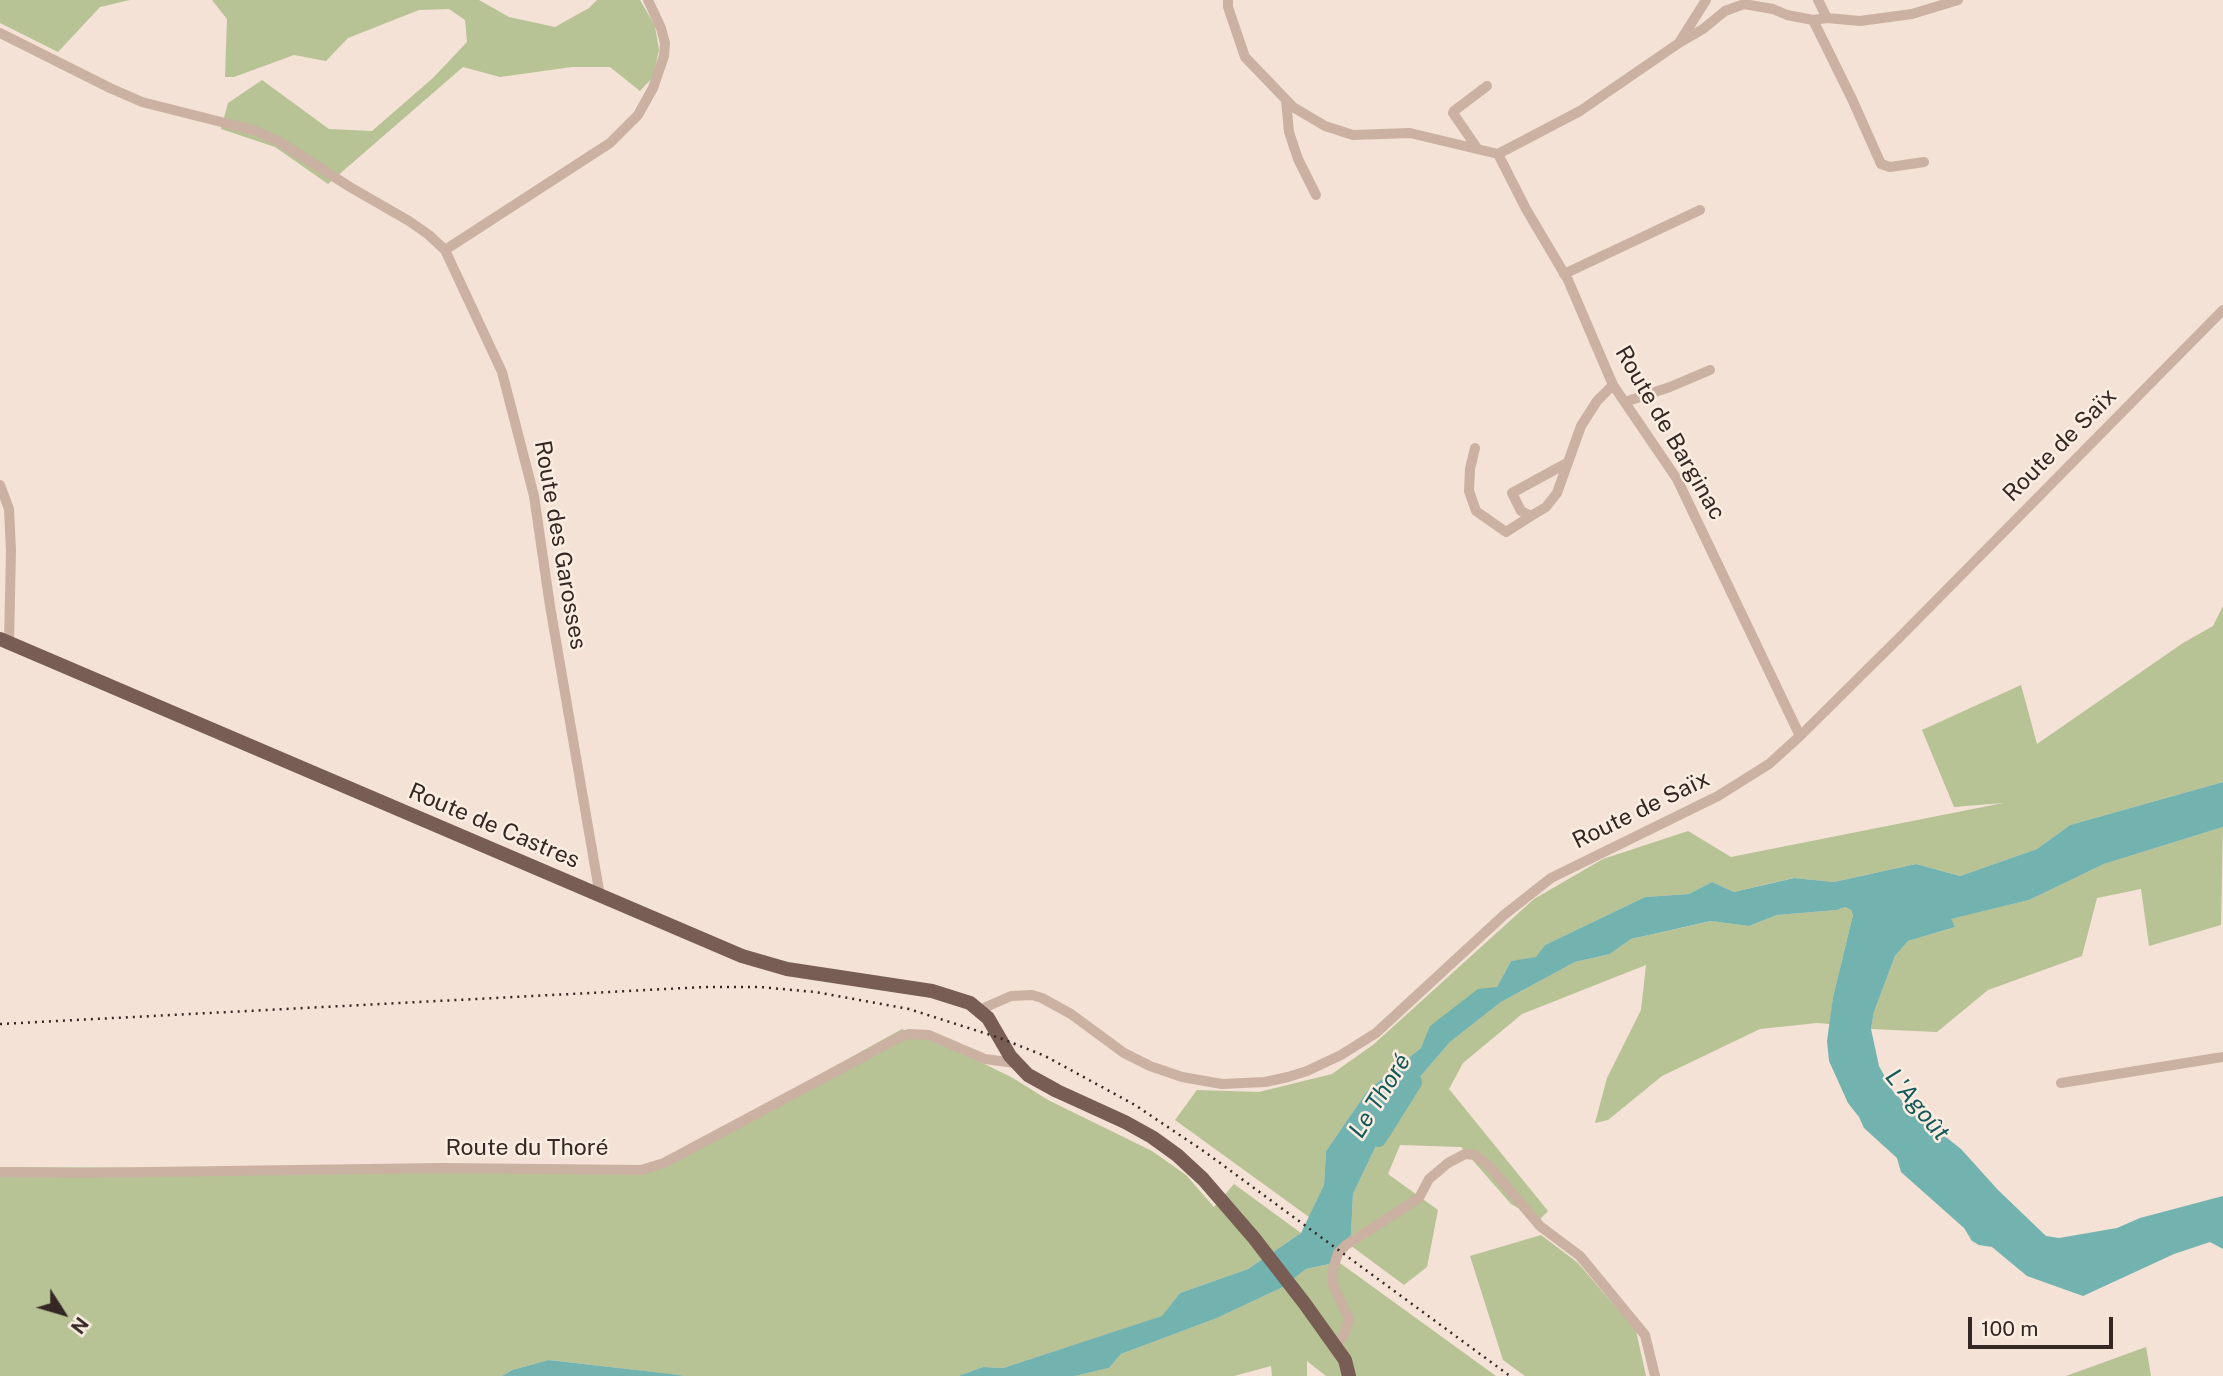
<!DOCTYPE html>
<meta charset="utf-8">
<style>
body{margin:0}
#map{position:relative;width:2223px;height:1376px;overflow:hidden;background:#f3e2d5;font-family:"Public Sans",sans-serif}
canvas{display:block}
.north{position:absolute;left:28px;top:1278px;width:70px;height:70px;-webkit-text-stroke:5px #faede2;paint-order:stroke;rotate:127deg;font-size:19px;font-weight:700;line-height:28px;text-align:center;color:#352824}
.north::after{content:'';display:block;margin:auto;width:24px;height:32px;background:#352824;clip-path:polygon(50% 0,100% 100%,50% 72%,0 100%)}
.scale{position:absolute;left:1968px;top:1317px;width:145px;height:32px;box-sizing:border-box;border:4px solid #352824;border-top:0;padding-left:9px;font-size:21px;line-height:24px;white-space:nowrap;color:#352824;-webkit-text-stroke:5px #faede2;paint-order:stroke}
</style>
<div id="map">
<canvas width="2223" height="1376"></canvas>
<div class="north">N</div>
<div class="scale">100 m</div>
</div>
<script>
const g = document.querySelector('canvas').getContext('2d');
g.lineJoin = 'round';
function fillPath(path, color) {
  g.fillStyle = color;
  g.fill(path, 'evenodd');
}
function shape(rows) {
  const path = new Path2D();
  for (const r of rows) {
    path.moveTo(r[0], r[1]);
    for (let i = 2; i < r.length; i += 2) path.lineTo(r[i], r[i + 1]);
  }
  return path;
}
function trace(path, color, width, dash) {
  g.strokeStyle = color;
  g.lineWidth = width;
  g.lineCap = dash ? 'butt' : 'round';
  g.setLineDash(dash || []);
  g.stroke(path);
}
function drawText(font, color, halo, rows, align = 'center') {
  g.font = font + ' "Public Sans",sans-serif';
  g.lineWidth = 5;
  g.setLineDash([]);
  g.textBaseline = 'middle';
  g.strokeStyle = halo;
  g.fillStyle = color;
  for (const [text, x, y, turn = 0] of rows) {
    g.save();
    g.translate(x, y);
    g.rotate((+turn || 0) * Math.PI / 180);
    g.textAlign = isNaN(turn) ? turn : align;
    if (halo) g.strokeText(text, 0, 0);
    g.fillText(text, 0, 0);
    g.restore();
  }
}
const green = shape([
 [0,0,130,0,100,7,58,52,0,23],
 [212,0,479,0,509,17,555,27,589,8,597,0,640,0,655,26,659,50,653,77,640,91,610,67,572,67,500,77,463,67,328,184,275,147,221,129,228,103,262,80,329,129,372,131,433,78,467,42,465,20,449,9,419,10,348,38,326,61,294,55,234,77,225,77,227,19],
 [2223,606,2223,782,2070,825,2037,849,1960,876,1916,864,1834,882,1793,878,1734,892,1712,882,1689,894,1645,897,1545,945,1536,958,1511,961,1497,987,1431,1026,1421,1048,1368,1090,1326,1151,1324,1185,1309,1217,1175,1120,1197,1090,1259,1092,1332,1074,1374,1044,1534,899,1603,859,1688,831,1731,857,2003,803,1954,807,1922,730,2021,685,2037,744,2183,643,2213,626],
 [2223,827,2221,925,2149,946,2141,889,2097,898,2082,956,1988,990,1937,1032,1871,1029,1874,1012,1895,956,1908,941,1955,927,1950,919,2029,900,2104,864],
 [1845,907,1851,910,1853,915,1833,997,1830,1024,1817,1023,1760,1029,1662,1076,1608,1120,1595,1123,1607,1078,1641,1010,1646,965,1522,1014,1463,1063,1449,1089,1548,1211,1539,1220,1511,1204,1461,1147,1400,1145,1388,1174,1438,1210,1427,1267,1404,1285,1346,1242,1351,1235,1353,1194,1395,1106,1450,1042,1501,1002,1575,962,1610,954,1631,939,1712,921,1749,926,1777,915,1837,910],
 [902,1029,968,1056,1013,1078,1048,1100,1152,1151,1186,1175,1214,1207,1234,1184,1301,1233,1248,1269,1180,1293,1163,1316,1003,1368,983,1367,958,1376,686,1376,550,1360,512,1370,502,1376,0,1376,0,1167,629,1170,658,1164],
 [1541,1235,1578,1263,1636,1331,1646,1376,1525,1376,1503,1360,1470,1256],
 [1333,1258,1496,1376,1326,1376,1307,1361,1307,1376,1272,1376,1271,1366,1234,1376,1075,1376,1109,1368,1121,1354,1217,1318,1283,1287,1306,1269,1329,1264],
 [2146,1346,2151,1376,2066,1376,2146,1347]
]);
const water = shape([
 [2223,782,2223,827,2104,864,2029,900,1951,919,1955,927,1908,941,1895,956,1874,1012,1871,1029,1879,1066,1892,1090,1907,1106,1961,1149,1998,1190,2046,1236,2059,1238,2117,1228,2140,1218,2223,1196,2223,1249,2210,1242,2174,1254,2083,1296,2027,1276,1992,1247,1979,1245,1972,1241,1964,1228,1901,1172,1897,1158,1864,1128,1859,1117,1848,1103,1829,1061,1827,1041,1833,997,1853,915,1851,910,1845,907,1837,910,1777,915,1749,926,1711,921,1631,939,1610,954,1575,962,1501,1002,1450,1042,1395,1106,1353,1194,1351,1235,1329,1264,1306,1269,1283,1287,1217,1318,1121,1354,1109,1368,1075,1376,958,1376,983,1367,1003,1368,1162,1316,1180,1293,1248,1269,1301,1233,1324,1185,1326,1151,1368,1090,1421,1048,1430,1026,1478,989,1497,987,1511,961,1536,957,1545,945,1645,897,1689,894,1712,882,1734,892,1794,878,1834,882,1916,864,1960,876,2037,849,2070,825],
 [549,1360,671,1374,686,1376,502,1376,512,1370]
]);
const river = shape([
 [1378,1138,1413,1082]
]);
const minor = shape([
 [1228,0,1228,7,1245,57,1293,107,1325,126,1353,135,1410,133,1498,154],
 [1818,0,1827,18],
 [1813,20,1852,99,1881,164,1890,167,1924,162],
 [0,33,110,88,142,102,253,130,278,141,350,187,409,221,429,235,445,250,502,372,534,496,550,606,600,896],
 [1679,43,1703,29,1725,11,1744,4,1773,9,1787,15,1813,20,1827,18,1860,21,1912,14,1958,0],
 [1286,100,1289,132,1298,159,1316,195],
 [1477,148,1453,113,1454,111,1487,86],
 [1498,154,1526,209,1568,280,1613,385,1677,479,1800,736],
 [1498,154,1580,111,1679,43,1706,0],
 [445,250,610,143,638,115,653,88,664,56,665,43,661,28,648,0],
 [1564,274,1700,210],
 [1625,402,1670,387,1710,370],
 [1475,448,1470,469,1469,491,1476,511,1506,532,1531,516],
 [1567,463,1512,493,1521,511,1531,516,1546,507,1557,493,1581,426,1597,401,1613,385],
 [0,485,9,509,11,551,9,643],
 [982,1012,986,1007,1011,996,1032,995,1042,998,1071,1014,1124,1053,1150,1066,1182,1077,1222,1084,1265,1082,1288,1077,1307,1071,1341,1055,1376,1033,1504,915,1551,878,1718,796,1769,764,1800,736,1899,638,2223,310],
 [2061,1083,2223,1057],
 [0,1172,79,1173,441,1168,641,1170,664,1163,900,1037,909,1034,929,1035,985,1059,1015,1063],
 [1335,1346,1344,1335,1349,1319,1333,1285,1333,1269,1338,1253,1346,1245,1419,1198,1429,1179,1448,1163,1465,1154,1475,1155,1490,1167,1540,1226,1580,1256,1645,1335,1655,1376]
]);
const major = shape([
 [0,639,742,956,787,969,932,991,970,1003,988,1018,1010,1056,1028,1075,1057,1091,1125,1122,1152,1137,1177,1155,1203,1179,1254,1238,1305,1304,1345,1360,1349,1376]
]);
const rail = shape([
 [0,1024,704,987,760,987,815,992,909,1009,1000,1038,1045,1056,1135,1105,1205,1152,1510,1376]
]);
const streetNames = [
 ["Route de Barginac",1670,433,60],
 ["Route de Saïx",2060,445,-45],
 ["Route des Garosses",560,545,80],
 ["Route de Saïx",1641,810,-26],
 ["Route de Castres",494,826,23],
 ["Route du Thoré",527,1148]
];
const waterNames = [
 ["Le Thoré",1380,1096,-58],
 ["L'Agoût",1917,1105,50]
];
fillPath(green, '#b7c295');
fillPath(water, '#72b2af');
trace(river, '#72b2af', 18);
trace(minor, '#cbb1a1', 10);
trace(major, '#785d54', 14);
trace(rail, '#352824', 2.5, [2, 5]);
drawText('23px', '#352824', '#faede2', streetNames);
drawText('italic 24px', '#175958', '#faede2', waterNames);
</script>
